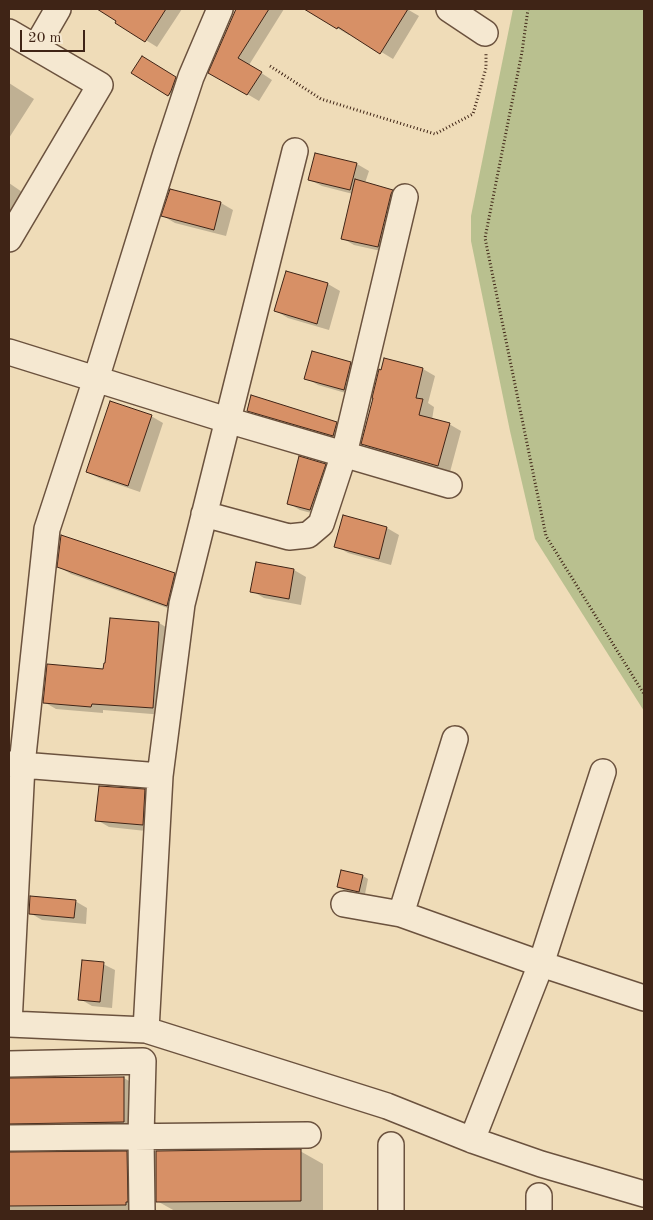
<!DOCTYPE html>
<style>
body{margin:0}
#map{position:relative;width:653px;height:1220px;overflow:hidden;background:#efdcb8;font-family:"Old Standard TT",serif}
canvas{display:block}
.frame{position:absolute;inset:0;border:10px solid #3f2416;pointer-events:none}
.scale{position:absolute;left:20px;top:30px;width:65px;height:22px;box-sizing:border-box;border:2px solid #3f2416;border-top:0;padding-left:6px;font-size:15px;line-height:18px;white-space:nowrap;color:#3f2416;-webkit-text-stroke:4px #f5e8d1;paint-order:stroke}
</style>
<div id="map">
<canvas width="653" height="1220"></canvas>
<div class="frame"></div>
<div class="scale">20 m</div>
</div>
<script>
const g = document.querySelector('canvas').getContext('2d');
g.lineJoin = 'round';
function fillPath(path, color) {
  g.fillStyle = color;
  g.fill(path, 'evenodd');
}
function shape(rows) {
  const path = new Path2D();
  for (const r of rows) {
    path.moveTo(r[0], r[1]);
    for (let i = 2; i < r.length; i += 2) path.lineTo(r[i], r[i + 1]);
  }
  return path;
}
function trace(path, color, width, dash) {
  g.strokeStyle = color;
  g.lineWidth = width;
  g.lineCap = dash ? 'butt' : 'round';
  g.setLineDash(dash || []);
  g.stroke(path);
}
const green = shape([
 [513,9,644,9,644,711,535,539,510,431,471,241,471,216]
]);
const shadow = shape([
 [99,9,182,9,157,47,117,22,118,20],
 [237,9,284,9,249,65,272,80,259,101,210,72],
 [308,9,407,9,419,16,393,59,350,33,349,35,337,28],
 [154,65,187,85,181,102,133,73],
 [9,83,34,99,9,138],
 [357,164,369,171,365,183,393,191,404,198,390,253,354,245,342,238,353,194,322,186,310,180],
 [9,183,25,194,13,214,10,213,9,214],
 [171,191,221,203,233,210,226,236,175,223,163,216],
 [287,273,328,284,340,291,329,330,288,318,276,311],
 [351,363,363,370,356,396,318,385,306,378],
 [423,369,435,376,428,403,434,407,432,420,449,424,461,431,450,472,374,451,363,444],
 [248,410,336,423,348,430,345,442,260,417],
 [151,416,163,423,140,492,99,478,87,472],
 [325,465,337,472,322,516,300,510,288,503],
 [344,517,387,528,399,535,391,565,348,553,336,546],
 [257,563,294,570,306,577,301,605,264,598,252,591],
 [59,567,174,574,186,581,179,612,71,574],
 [159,623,171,630,164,715,103,710,103,713,56,709,44,702,104,670],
 [144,790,156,797,155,832,109,827,97,820],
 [342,871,363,876,368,879,365,894,344,890,338,887],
 [75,901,87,908,86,924,42,920,30,913],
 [103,964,115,970,112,1008,92,1006,80,999],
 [124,1078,146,1091,147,1135,19,1143,17,1152,126,1152,149,1166,150,1211,9,1211,9,1079],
 [300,1151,323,1164,323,1211,175,1211,157,1201]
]);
const building = shape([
 [97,9,166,9,145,42,115,23,116,21,97,9],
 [236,9,269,9,238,58,262,72,247,95,208,73,236,9],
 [304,9,408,9,380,54,338,27,337,29,304,9],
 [142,56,176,77,171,91,168,96,131,73,142,56],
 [315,153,357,163,350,190,308,180,315,153],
 [355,179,393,190,391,194,378,247,341,239,355,179],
 [170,189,221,202,214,230,161,216,170,189],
 [286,271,328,283,317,324,274,311,286,271],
 [312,351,351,362,344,390,304,379,312,351],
 [384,358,423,368,416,398,423,399,419,415,450,423,438,466,361,444,373,398,372,398,379,369,381,370,384,358],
 [251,395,337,422,333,436,247,411,251,395],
 [110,401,152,415,128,486,86,472,110,401],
 [299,456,326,464,310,510,287,504,299,456],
 [343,515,387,527,379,559,334,547,343,515],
 [61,535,175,573,167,606,57,567,61,535],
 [256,562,294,569,289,599,250,592,256,562],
 [110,618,159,622,153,708,92,704,91,707,43,703,47,664,103,669,104,663,105,663,110,618],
 [99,786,145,789,143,825,95,821,99,786],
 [341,870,363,875,359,892,337,887,341,870],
 [30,896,76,900,74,918,29,914,30,896],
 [82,960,104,962,100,1002,78,1000,82,960],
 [124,1077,124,1122,9,1124,9,1078,124,1077],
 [301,1149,301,1201,156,1202,156,1151,301,1149],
 [127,1151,128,1202,126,1202,126,1205,9,1206,9,1152,127,1151]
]);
const path = shape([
 [528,9,522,52,485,238,546,536,644,694],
 [270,66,321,99,435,134,473,114,486,68,486,54]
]);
const street = shape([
 [449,9,485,33],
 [9,32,100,85,9,239],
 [36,47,58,9],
 [9,352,227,420,449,485],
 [204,514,289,537,308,535,321,524,344,454,405,197],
 [9,764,160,776],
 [344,904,401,914,541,964,644,998],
 [401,914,455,739],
 [9,1024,22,765,47,529,96,379,166,153,191,77,220,9],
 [9,1024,146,1030,387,1106,472,1140,541,1164,644,1194],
 [146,1030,160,776,182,604,295,151],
 [9,1064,143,1061,141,1137,142,1211],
 [9,1138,308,1135],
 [472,1140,541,964,603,772],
 [391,1145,391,1211],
 [539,1196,539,1211]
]);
fillPath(green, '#b9c08f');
fillPath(shadow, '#0003');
fillPath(building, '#d79066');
trace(building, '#3f2416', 1);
trace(street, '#6b523e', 28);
trace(path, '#3f2416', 3, [1, 2.5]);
trace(street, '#f5e8d1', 25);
</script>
